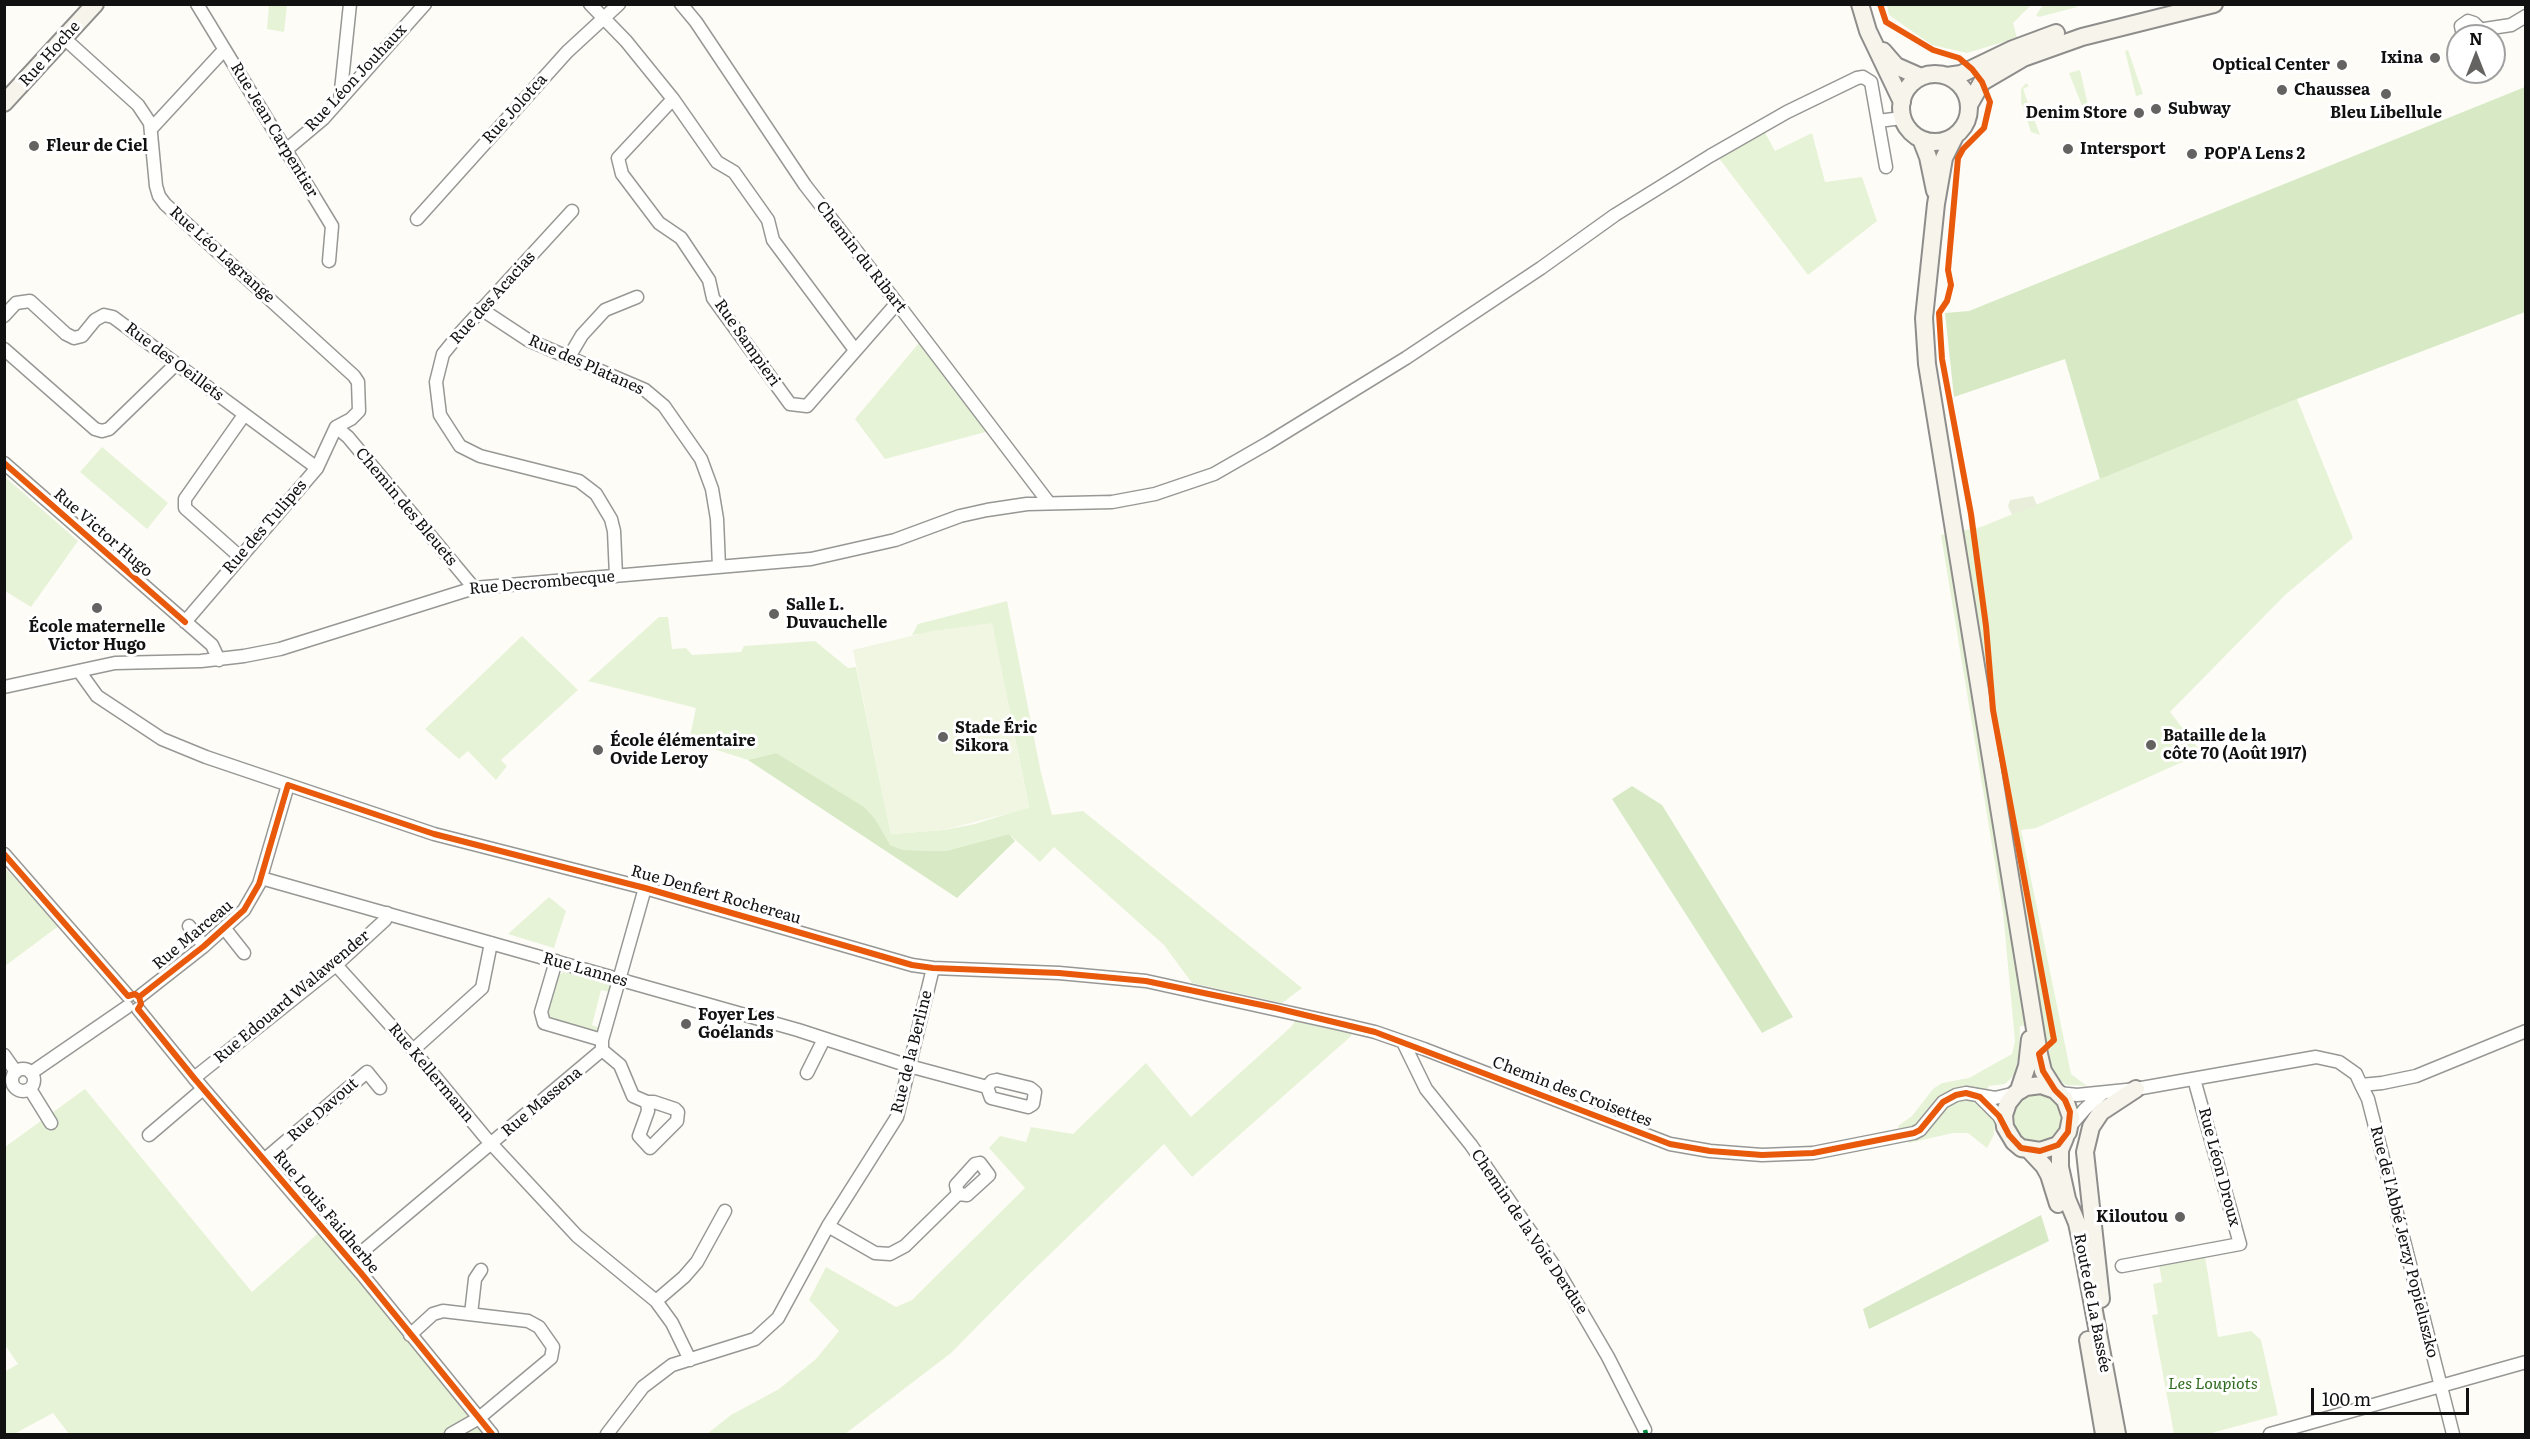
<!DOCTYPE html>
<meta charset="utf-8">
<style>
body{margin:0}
#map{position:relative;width:2530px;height:1439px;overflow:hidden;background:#fdfcf7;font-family:Literata,serif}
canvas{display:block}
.frame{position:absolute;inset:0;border:6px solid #111;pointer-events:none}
.north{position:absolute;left:2446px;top:24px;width:60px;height:60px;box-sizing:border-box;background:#fff;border:2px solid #a0a0a0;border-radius:50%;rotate:0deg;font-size:16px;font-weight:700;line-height:24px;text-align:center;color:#111}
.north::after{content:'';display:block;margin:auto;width:21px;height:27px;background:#646362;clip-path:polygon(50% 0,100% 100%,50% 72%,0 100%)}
.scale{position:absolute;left:2311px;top:1388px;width:158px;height:27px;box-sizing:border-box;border:3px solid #111;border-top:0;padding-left:8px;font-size:18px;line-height:21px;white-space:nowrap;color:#111;-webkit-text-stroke:4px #fff;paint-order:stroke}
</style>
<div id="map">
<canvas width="2530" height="1439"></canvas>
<div class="frame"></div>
<div class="north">N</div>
<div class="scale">100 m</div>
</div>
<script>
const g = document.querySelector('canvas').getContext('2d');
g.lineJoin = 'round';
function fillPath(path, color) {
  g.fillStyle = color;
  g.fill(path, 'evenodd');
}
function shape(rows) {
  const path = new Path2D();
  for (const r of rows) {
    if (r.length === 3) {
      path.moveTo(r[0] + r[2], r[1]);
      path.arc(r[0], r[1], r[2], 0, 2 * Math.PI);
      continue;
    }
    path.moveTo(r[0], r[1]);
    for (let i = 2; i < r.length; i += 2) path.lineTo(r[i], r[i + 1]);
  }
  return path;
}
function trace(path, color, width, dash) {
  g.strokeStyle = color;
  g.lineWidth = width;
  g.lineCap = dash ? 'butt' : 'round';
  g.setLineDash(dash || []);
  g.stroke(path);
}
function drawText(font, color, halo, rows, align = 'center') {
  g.font = font + ' Literata,serif';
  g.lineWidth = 6;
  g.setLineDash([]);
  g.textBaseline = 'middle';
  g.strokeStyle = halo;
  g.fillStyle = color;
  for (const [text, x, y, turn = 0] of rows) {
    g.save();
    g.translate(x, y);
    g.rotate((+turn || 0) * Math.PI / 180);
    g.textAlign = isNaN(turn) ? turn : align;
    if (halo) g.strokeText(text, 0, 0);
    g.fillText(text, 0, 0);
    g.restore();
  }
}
const green = shape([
 [269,5,287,5,284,32,267,29],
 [1887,5,1887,4,2031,5,2013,23,2017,38,1967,53,1932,45,1889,15],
 [2043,5,2075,5,2077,7,2039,17,2036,15],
 [2128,50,2143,94,2136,96,2125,51],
 [2080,70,2090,114,2086,116,2069,73],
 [2026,83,2029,86,2023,89,2040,135,2031,132,2021,102,2021,89],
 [1764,131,1775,151,1812,133,1825,182,1862,177,1877,221,1808,275,1718,157],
 [924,337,993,430,885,459,855,419],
 [2297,399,2353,538,2285,595,2170,712,2202,753,2036,828,2021,830,2071,1074,2087,1086,2066,1085,2056,1077,2045,1057,2041,1024,2020,1026,2019,1055,2014,1075,2005,1084,1989,1086,1980,1108,1995,1121,1994,1135,1987,1148,1968,1133,1953,1133,1909,1143,1898,1126,1912,1116,1933,1089,1942,1083,1969,1078,2012,1054,2015,1041,2003,912,1941,535,1981,527],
 [102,447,168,503,147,529,80,472],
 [4,476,78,541,31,607,5,591],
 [1007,601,1041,773,1052,815,1083,811,1302,988,1282,1003,1192,983,1164,945,1054,847,1040,862,1009,834,946,851,903,850,890,845,803,771,776,753,748,760,689,741,696,708,588,681,659,617,668,617,672,649,686,648,692,655,741,652,744,646,815,641,848,668,856,667,891,834,943,830,975,824,1029,807,992,624,912,635,918,624],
 [522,636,578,690,501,760,507,766,496,780,468,751,459,759,425,729],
 [4,867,60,925,5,966,4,966],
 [549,897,566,911,554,948,508,934],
 [566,971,607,981,611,988,610,992,601,990,592,1025,601,1028,592,1033,551,1021,546,1013,558,975],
 [1300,1014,1357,1028,1350,1037,1192,1177,1164,1144,1018,1285,951,1353,845,1434,707,1434,731,1415,779,1389,816,1359,839,1331,809,1300,826,1267,896,1307,912,1300,1025,1188,989,1148,1000,1136,1026,1142,1031,1127,1073,1134,1146,1063,1191,1117,1291,1027],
 [85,1089,252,1292,323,1229,491,1434,69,1434,53,1413,14,1434,5,1434,4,1372,18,1364,5,1345,5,1147],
 [2037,1118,26],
 [2205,1256,2218,1337,2251,1331,2261,1340,2278,1415,2208,1434,2174,1434,2152,1315,2158,1314,2153,1284,2162,1282,2159,1264]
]);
const forest = shape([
 [2525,87,2525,312,2297,399,2100,479,2065,359,1954,397,1945,313,1969,311],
 [776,753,864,807,875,819,890,845,903,850,946,851,1009,834,1015,841,957,898,748,760],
 [1632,786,1662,805,1793,1017,1762,1033,1612,799],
 [2041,1215,2049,1241,1869,1329,1863,1309]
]);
const cemetery = shape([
 [2033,496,2037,505,2012,515,2008,506,2010,500]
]);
const pitch = shape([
 [992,623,1029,808,943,830,891,834,853,650,932,631]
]);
const street = shape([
 [197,4,332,226,329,261],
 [590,4,626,41,673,99,717,162,734,172,768,220,773,240,855,350],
 [681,4,696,22,805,185,897,303,1049,503],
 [2478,30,2511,25,2526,16],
 [2463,36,2461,26,2468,21,2474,23,2478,27,2476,36],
 [65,39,138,105,150,123,156,186,159,196,165,204,354,376,358,382,359,411,351,419,336,427,317,468,185,622],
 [673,99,618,158,622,174,659,223,681,238,709,280,713,298,790,404,807,406,897,303],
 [340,100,350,4],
 [1878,121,1902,118],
 [151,129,224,50],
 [286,150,323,119,425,4],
 [572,211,461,332,443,354,436,382,440,415,460,446,480,456,579,481,596,494,611,519,614,531,616,576],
 [417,219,567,52,619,4],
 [481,309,528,340,645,390,664,406,701,459,712,489,717,519,719,567],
 [4,316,16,303,30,301,66,334,74,338,82,336,95,320,104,315,113,317,317,468],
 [4,349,95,429,102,431,109,429,176,364],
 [569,357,582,335,605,310,637,297],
 [336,427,348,437,474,588],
 [4,463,212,645,219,660],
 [239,556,185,508,185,499,244,415],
 [79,671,97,696,162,739,206,757,434,834,645,888,912,965,933,968,1059,973,1146,981,1341,1024,1375,1032,1424,1049,1670,1144,1710,1151,1762,1155,1813,1153,1914,1133,1920,1130,1943,1102,1956,1095,1966,1093,1995,1098,2016,1093],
 [4,687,115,663,201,661,244,656,280,649,474,588,811,559,895,540,960,516,987,510,1027,504,1112,502,1155,494,1214,474,1268,443,1406,358,1541,268,1615,215,1710,156,1787,112,1857,78,1863,77,1871,82,1886,167],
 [4,854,128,996],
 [261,878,798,1030,909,1066,987,1087],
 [189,926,204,946],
 [225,929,244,953],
 [556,961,541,1012,544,1023,602,1040],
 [336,965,413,1050,485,1137,577,1236,656,1301,672,1323,690,1360],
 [139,997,204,946,244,910,259,884,288,785],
 [138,1009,194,1078,361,1273,492,1434],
 [1403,1042,1426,1089,1471,1145,1559,1273,1608,1357,1645,1430],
 [413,1050,482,988,491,943],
 [602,1050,620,1065,633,1096,647,1102,654,1102,675,1109,678,1112,677,1121,650,1148,639,1136,648,1111,647,1102],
 [4,1055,16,1072],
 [23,1080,11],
 [31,1073,127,1007],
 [807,1073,824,1039],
 [194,1078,336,965,385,920,387,913],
 [997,1080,1030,1088,1035,1092,1033,1104,1028,1107,991,1098,987,1087,992,1081,997,1080],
 [2361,1085,2368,1099,2453,1434],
 [30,1089,51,1123],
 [2059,1093,2077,1095,2136,1089,2316,1057,2339,1062,2356,1074,2361,1085,2382,1083,2416,1076,2526,1031],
 [1980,1097,1999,1116,2004,1125],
 [2070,1126,2085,1109,2103,1093],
 [149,1135,203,1089],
 [264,1160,367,1072,380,1088],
 [980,1163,989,1175,967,1195,958,1194,956,1185,975,1164,980,1163],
 [828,1226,875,1253,890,1254,905,1246,958,1194],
 [351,1261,602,1050,602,1040,645,888],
 [2122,1266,2240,1244,2194,1079],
 [656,1301,684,1277,697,1262,725,1211],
 [471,1314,475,1279,481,1270],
 [410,1335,433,1314,443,1311,528,1321,539,1327,553,1347,551,1358,479,1418,451,1434],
 [607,1434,643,1387,672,1365,755,1339,778,1318,828,1226,897,1117,933,968],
 [2270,1434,2526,1362]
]);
const secondary = shape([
 [1860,4,1868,31,1902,102],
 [1883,51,1896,66,1921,77],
 [1935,108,34],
 [1947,76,1961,74,2013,49,2056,33],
 [4,103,95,4],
 [1969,105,1982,82,2023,58,2082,37,2214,4],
 [1955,136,1944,158,1936,204,1924,318,1927,364,2039,1054,2043,1071,2055,1090,2065,1100,2071,1117,2068,1132,2058,1145,2040,1151,2021,1148,2014,1142,2005,1127,2004,1115,2008,1103,2016,1093,2026,1087,2041,1085,2055,1090],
 [1921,139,1928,157,1935,191],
 [2019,1090,2027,1066,2030,1039],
 [2065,1138,2060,1150,2060,1167,2067,1199,2077,1223,2081,1242,2117,1434],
 [2030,1151,2044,1166,2049,1175,2058,1204],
 [2101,1299,2085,1152,2091,1127,2101,1112,2136,1089],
 [2088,1340,2104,1434]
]);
const quiet = shape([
 [1645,1430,1646,1434]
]);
const cycleway = shape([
 [4,463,185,622],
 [4,854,128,996,135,994,139,997],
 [139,997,204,946,244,910,259,884,288,785,434,834,645,888,912,965,933,968,1059,973,1146,981,1276,1008,1375,1032,1670,1144,1710,1151,1762,1155,1813,1153,1914,1133,1920,1130,1943,1102,1956,1095,1966,1093,1980,1097,1999,1116,2009,1135,2021,1148,2040,1151,2058,1145,2068,1132,2070,1112,2065,1100,2055,1090,2043,1071,2039,1054,2054,1040,1993,710,1986,626,1971,514,1942,359,1939,313,1947,301,1951,285,1948,270,1958,158,1963,149,1984,128,1990,102,1982,82,1972,69,1959,58,1933,50,1886,22,1880,4],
 [139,997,141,1004,138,1009,194,1078,361,1273,492,1434]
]);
const markers = [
 [2435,58,6,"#646362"],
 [2342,65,6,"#646362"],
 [2282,90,6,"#646362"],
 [2386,94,6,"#646362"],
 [2156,109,6,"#646362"],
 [2139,113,6,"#646362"],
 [34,146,6,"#646362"],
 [2068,149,6,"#646362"],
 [2192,154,6,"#646362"],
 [97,608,6,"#646362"],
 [774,614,6,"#646362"],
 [943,737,6,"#646362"],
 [2151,745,6,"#646362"],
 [598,750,6,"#646362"],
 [686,1024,6,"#646362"],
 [2180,1217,6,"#646362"]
];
const streetNames = [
 ["Rue Hoche",50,54,-48],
 ["Rue Léon Jouhaux",356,78,-47],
 ["Rue Jolotca",515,109,-48],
 ["Rue Jean Carpentier",274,130,59],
 ["Rue Léo Lagrange",222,255,42],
 ["Chemin du Ribart",861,257,52],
 ["Rue des Acacias",493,298,-48],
 ["Rue Sampieri",747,343,55],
 ["Rue des Oeillets",174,362,37],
 ["Rue des Platanes",586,365,24],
 ["Chemin des Bleuets",406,507,50],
 ["Rue des Tulipes",265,527,-49],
 ["Rue Victor Hugo",103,533,41],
 ["Rue Decrombecque",542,583,-5],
 ["Rue Denfert Rochereau",716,895,16],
 ["Rue Marceau",193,935,-40],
 ["Rue Lannes",585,970,16],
 ["Rue Edouard Walawender",292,997,-40],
 ["Rue de la Berline",912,1052,-76],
 ["Rue Kellermann",431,1073,50],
 ["Chemin des Croisettes",1572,1092,21],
 ["Rue Massena",542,1102,-40],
 ["Rue Davout",323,1110,-41],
 ["Rue Léon Droux",2219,1167,75],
 ["Rue Louis Faidherbe",326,1212,50],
 ["Chemin de la Voie Derdue",1529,1232,56],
 ["Rue de l'Abbé Jerzy Popieluszko",2404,1242,76],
 ["Route de La Bassée",2092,1303,79]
];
const poiNames = [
 ["Ixina",2423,58,"right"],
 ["Optical Center",2330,65,"right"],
 ["Chaussea",2294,90],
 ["Subway",2168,109],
 ["Denim Store",2127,113,"right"],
 ["Bleu Libellule",2386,113,"center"],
 ["Fleur de Ciel",46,146],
 ["Intersport",2080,149],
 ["POP'A Lens 2",2204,154],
 ["Salle L.",786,605],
 ["Duvauchelle",786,623],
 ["École maternelle",97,627,"center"],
 ["Victor Hugo",97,645,"center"],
 ["Stade Éric",955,728],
 ["Sikora",955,746],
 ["Bataille de la",2163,736],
 ["côte 70 (Août 1917)",2163,754],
 ["École élémentaire",610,741],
 ["Ovide Leroy",610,759],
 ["Foyer Les",698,1015],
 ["Goélands",698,1033],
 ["Kiloutou",2168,1217,"right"]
];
const parkNames = [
 ["Les Loupiots",2213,1384]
];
fillPath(green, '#e7f3d7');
fillPath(forest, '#d8eac5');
fillPath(cemetery, '#e9eedb');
fillPath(pitch, '#f0f6e1');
trace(street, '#979795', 15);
trace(secondary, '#8e8d8b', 20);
trace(street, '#fffffe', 12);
trace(secondary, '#f6f4eb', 16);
trace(quiet, '#00873e', 4.5, [9, 4.5]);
trace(cycleway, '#e8590c', 6);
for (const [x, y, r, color] of markers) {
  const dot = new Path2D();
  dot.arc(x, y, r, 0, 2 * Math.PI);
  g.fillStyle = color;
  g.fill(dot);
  trace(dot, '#fff', 2);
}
drawText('16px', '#111', '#fff', streetNames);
drawText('bold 16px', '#111', '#fff', poiNames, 'left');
drawText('italic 16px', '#2f6b1f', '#fff', parkNames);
</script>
